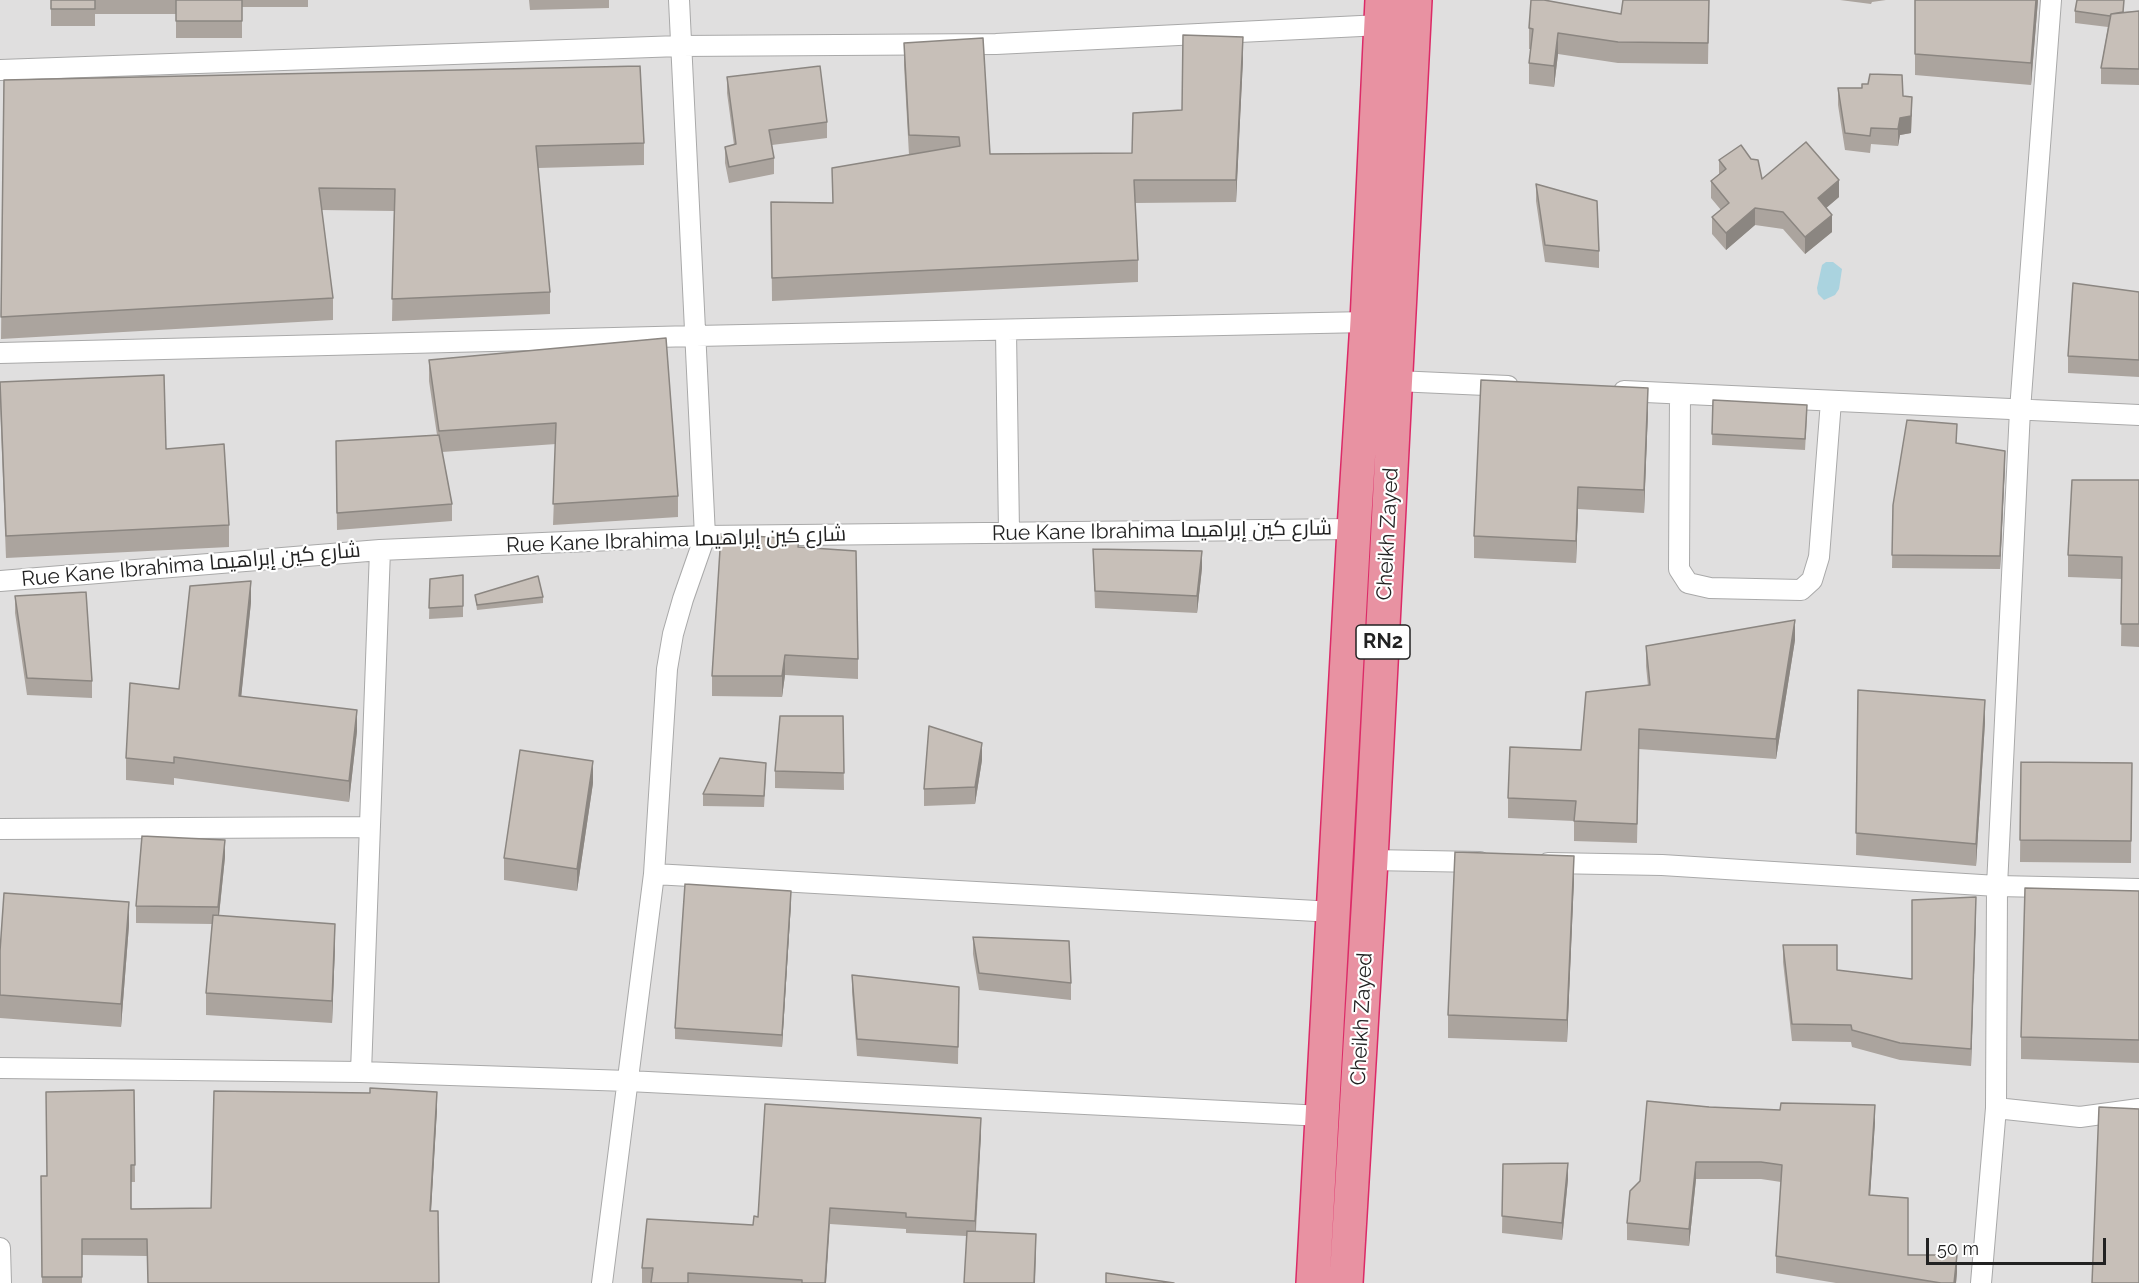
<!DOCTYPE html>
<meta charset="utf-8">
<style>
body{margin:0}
#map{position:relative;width:2139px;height:1283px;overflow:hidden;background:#f2efe9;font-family:Raleway,sans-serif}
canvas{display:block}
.scale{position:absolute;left:1926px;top:1238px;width:180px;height:27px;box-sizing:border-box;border:3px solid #222;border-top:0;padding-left:8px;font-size:18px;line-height:21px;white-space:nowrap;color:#222;-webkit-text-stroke:4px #fff;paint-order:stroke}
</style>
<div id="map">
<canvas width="2139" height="1283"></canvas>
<div class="scale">50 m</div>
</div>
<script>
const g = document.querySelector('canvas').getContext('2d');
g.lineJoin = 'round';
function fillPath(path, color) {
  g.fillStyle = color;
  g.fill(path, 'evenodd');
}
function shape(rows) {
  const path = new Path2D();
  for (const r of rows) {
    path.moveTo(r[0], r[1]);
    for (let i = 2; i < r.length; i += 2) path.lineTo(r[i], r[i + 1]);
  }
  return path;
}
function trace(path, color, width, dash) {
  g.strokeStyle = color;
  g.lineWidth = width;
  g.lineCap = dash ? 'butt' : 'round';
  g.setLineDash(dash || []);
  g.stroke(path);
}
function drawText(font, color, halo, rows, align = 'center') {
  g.font = font + ' Raleway,Cairo,sans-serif';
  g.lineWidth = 4.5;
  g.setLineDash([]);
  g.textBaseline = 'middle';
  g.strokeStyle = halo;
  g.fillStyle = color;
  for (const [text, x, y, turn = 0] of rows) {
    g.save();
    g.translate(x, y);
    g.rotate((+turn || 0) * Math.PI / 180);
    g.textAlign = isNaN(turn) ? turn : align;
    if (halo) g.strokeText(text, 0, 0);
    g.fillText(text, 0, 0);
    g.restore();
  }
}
const residential = shape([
 [0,0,2139,0,2139,1283,0,1283]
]);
const water = shape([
 [1826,262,1833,262,1842,269,1839,289,1835,295,1824,300,1818,294,1817,288,1822,265]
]);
const street = shape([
 [0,70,680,46,996,44,1381,25],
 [1006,331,1009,532],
 [0,353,696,336,1367,322],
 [1396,381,1508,386],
 [1624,391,2139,415],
 [1680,394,1679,569,1688,583,1710,588,1801,590,1812,580,1819,557,1831,401],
 [0,581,380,550,705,536,1354,529],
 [0,829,370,827],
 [1371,860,1480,862],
 [1548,863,1662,865,1997,886,2139,889],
 [654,874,1334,912],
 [0,1068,361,1072,628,1081,1323,1116],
 [361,1072,380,550],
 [1996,1108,2080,1117,2139,1109],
 [0,1248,1,1283],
 [602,1283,654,874,667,669,673,634,683,599,705,536,679,0],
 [1981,1283,1996,1108,1997,886,2020,410,2051,0]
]);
const highway = shape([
 [1313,1283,1354,529,1367,322,1382,0],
 [1346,1283,1371,860,1415,0]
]);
const wall = shape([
 [51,0,308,0,308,7,242,7,242,38,176,38,176,14,95,14,95,26,51,26],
 [529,0,609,0,609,8,530,10],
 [1709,0,1708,64,1618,63,1558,54,1554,87,1529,84,1529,63,1531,49,1529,49,1529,28],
 [1840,0,1886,0,1872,2,1871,4],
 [1915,0,2038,0,2031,85,1915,75],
 [2075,11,2123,12,2139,11,2139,85,2101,84,2101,68,2108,27,2075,23],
 [904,43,990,154,1132,153,1243,59,1236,202,1135,203,1138,260,1138,282,772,301,771,202,832,203,909,155,904,65],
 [727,77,827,122,827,138,772,145,774,158,774,174,729,183,725,163,725,147,734,145,727,93],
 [4,80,644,143,644,165,538,168,550,292,550,314,392,321,394,211,321,210,333,298,333,320,1,339],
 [1838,88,1903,96,1912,114,1911,133,1900,135,1898,146,1871,144,1870,153,1845,150,1838,105],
 [1719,160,1762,179,1839,197,1826,208,1832,232,1805,254,1783,229,1755,225,1726,250,1712,234,1712,217,1721,210,1711,198,1711,181,1719,174],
 [1536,184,1599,251,1599,268,1545,262,1536,201],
 [2139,292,2139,377,2068,373,2068,356],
 [666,338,678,496,678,517,553,525,556,444,442,452,452,504,452,521,337,530,336,441,437,435,429,381,429,360],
 [0,382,166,449,229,525,229,547,6,558,0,404],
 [1713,400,1807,416,1805,450,1712,445],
 [1648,411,1644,513,1578,509,1576,563,1474,558,1474,536],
 [1956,443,2005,464,2000,569,1892,568,1893,505],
 [2139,480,2139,647,2121,646,2122,579,2068,577,2068,555],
 [799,547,858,659,858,679,785,675,782,697,712,696,712,676],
 [1093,549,1202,568,1197,613,1095,608],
 [463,575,463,617,429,619,430,579],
 [475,595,543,597,543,603,477,610],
 [15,596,92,681,92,698,27,695,15,613],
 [251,602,241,697,357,731,349,802,174,778,174,785,126,780,126,758,179,689],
 [1795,640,1776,759,1639,749,1637,843,1574,841,1574,821,1508,818,1508,798,1581,750,1648,686,1646,666,1646,646],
 [1858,690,1985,722,1976,866,1856,855],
 [843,716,844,790,775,788,775,771],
 [982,760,975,804,924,806,924,789],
 [2021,762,2132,763,2131,863,2020,862],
 [766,774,764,807,703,806,703,794],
 [593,783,577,891,504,880,504,858],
 [225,857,219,916,335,946,332,1023,206,1015,206,993,212,924,136,923,136,906],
 [1574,879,1567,1042,1448,1038,1448,1015],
 [2139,891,2139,1063,2021,1059,2021,1037],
 [791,903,782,1047,675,1039,675,1028],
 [1976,914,1971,1066,1900,1060,1852,1047,1851,1042,1792,1041,1783,962,1783,945,1837,970,1912,979],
 [129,925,121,1027,0,1018,0,951],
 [973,937,1071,983,1071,1000,979,990,973,954],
 [852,975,959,987,958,1064,857,1056,852,992],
 [134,1090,135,1182,131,1182,131,1209,211,1208,437,1109,431,1211,147,1256,82,1255,82,1283,42,1283,41,1176,47,1176],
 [1647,1101,1875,1122,1870,1195,1908,1255,1957,1272,1956,1283,1836,1283,1776,1273,1776,1256,1781,1182,1761,1179,1696,1179,1689,1246,1627,1240,1627,1223,1640,1181],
 [981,1134,976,1231,1036,1250,966,1236,906,1233,906,1229,830,1224,826,1283,642,1283,642,1268,753,1225,758,1217],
 [1503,1164,1568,1179,1562,1240,1502,1233]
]);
const shadedWall = shape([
 [2036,0,2038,0,2031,85,2031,63],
 [1558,33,1558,54,1554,87,1554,66],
 [1243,37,1243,59,1236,202,1236,180],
 [1912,97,1911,133,1900,135,1898,146,1898,129,1900,118],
 [1839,180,1839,197,1818,215,1818,198],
 [1755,208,1755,225,1726,250,1726,233],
 [1832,215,1832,232,1805,254,1805,237],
 [1648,388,1648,411,1644,513,1644,490],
 [2005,451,2005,464,2000,569,2000,556],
 [1578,487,1578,509,1576,563,1576,541],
 [1202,551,1202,568,1197,613,1197,596],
 [251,581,251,602,239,718,239,696],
 [1795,620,1795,640,1776,759,1776,739],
 [785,655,785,675,782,697,782,676],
 [1985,700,1985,722,1976,866,1976,844],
 [357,710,357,731,349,802,349,781],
 [982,743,982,760,975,804,975,787],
 [593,761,593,783,577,891,577,869],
 [225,840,225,857,218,924,218,907],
 [1574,856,1574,879,1567,1042,1567,1020],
 [791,891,791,903,782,1047,782,1035],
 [1976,897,1976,914,1971,1066,1971,1049],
 [129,902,129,925,121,1027,121,1004],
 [335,924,335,946,332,1023,332,1001],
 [437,1092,437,1109,430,1228,430,1211],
 [1875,1105,1875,1122,1869,1212,1869,1195],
 [981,1118,981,1134,975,1236,975,1221],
 [1696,1162,1696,1179,1689,1246,1689,1229],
 [1568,1163,1568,1179,1562,1240,1562,1223],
 [830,1208,826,1283,825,1283],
 [1036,1234,1036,1250,1035,1283,1034,1283],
 [1957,1255,1957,1272,1956,1283,1954,1283]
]);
const building = shape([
 [51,0,95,0,95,9,51,9,51,0],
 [176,0,242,0,242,21,176,21,176,0],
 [1531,0,1544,0,1621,14,1623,0,1709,0,1708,43,1618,42,1558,33,1554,66,1529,63,1533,29,1529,28,1531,0],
 [1915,0,2036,0,2031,63,1915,54,1915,0],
 [2077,0,2124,0,2123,12,2111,14,2110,16,2075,11,2077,0],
 [2139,11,2139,69,2101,68,2111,14,2139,11],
 [1183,35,1243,37,1236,180,1134,180,1138,260,772,278,771,202,833,203,832,168,960,146,959,137,909,135,904,43,983,38,990,154,1132,153,1133,113,1182,110,1183,35],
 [640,66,644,143,536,146,550,292,392,299,395,189,319,188,333,298,1,317,4,80,640,66],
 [820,66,827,122,769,130,774,158,729,167,725,147,736,144,727,77,820,66],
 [1870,74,1902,75,1903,96,1912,97,1911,116,1900,118,1898,129,1871,128,1870,136,1845,133,1838,88,1862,88,1862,84,1868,84,1870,74],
 [1806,142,1839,180,1818,198,1832,215,1805,237,1783,212,1755,208,1726,233,1712,217,1729,203,1711,181,1726,169,1719,160,1741,145,1751,159,1758,160,1762,179,1806,142],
 [1536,184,1597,201,1599,251,1545,245,1536,184],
 [2073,283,2139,292,2139,360,2068,356,2073,283],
 [666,338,678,496,553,504,556,423,439,431,429,360,666,338],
 [164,375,166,449,224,444,229,525,6,536,0,382,164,375],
 [1481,380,1648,388,1644,490,1578,487,1576,541,1474,536,1481,380],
 [1713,400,1807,405,1805,439,1712,434,1713,400],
 [1907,420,1957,424,1956,443,2005,451,2000,556,1892,555,1893,505,1907,420],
 [439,435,452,504,337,513,336,441,439,435],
 [2072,480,2139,480,2139,624,2121,624,2122,557,2068,555,2072,480],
 [721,534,799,539,798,547,856,551,858,659,785,655,782,676,712,676,721,534],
 [1093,549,1202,551,1197,596,1095,591,1093,549],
 [463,575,463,606,429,608,430,579,463,575],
 [538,576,543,597,477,605,475,595,538,576],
 [251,581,239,696,357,710,349,781,174,757,174,763,126,758,130,683,179,689,190,586,251,581],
 [86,592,92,681,27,678,15,596,86,592],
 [1795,620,1776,739,1639,729,1637,824,1574,821,1576,801,1508,798,1510,747,1581,750,1586,692,1650,685,1646,646,1795,620],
 [1858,690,1985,700,1976,844,1856,833,1858,690],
 [780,716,843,716,844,773,775,771,780,716],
 [929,726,982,743,975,787,924,789,929,726],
 [520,750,593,761,577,869,504,858,520,750],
 [720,758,766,763,764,796,703,794,720,758],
 [2021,762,2132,763,2131,841,2020,840,2021,762],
 [142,836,225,840,218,907,136,906,142,836],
 [1455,852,1574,856,1567,1020,1448,1015,1455,852],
 [685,884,791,891,782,1035,675,1028,685,884],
 [2025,888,2139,891,2139,1040,2021,1037,2025,888],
 [4,893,129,902,121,1004,0,995,0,951,4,893],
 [1976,897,1971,1049,1900,1043,1852,1030,1851,1025,1792,1024,1783,945,1837,945,1837,970,1912,979,1912,900,1976,897],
 [213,915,335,924,332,1001,206,993,213,915],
 [973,937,1069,941,1071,983,979,973,973,937],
 [852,975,959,987,958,1047,857,1039,852,975],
 [370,1088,437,1092,430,1211,438,1211,439,1283,148,1283,147,1239,82,1239,82,1277,42,1277,41,1176,47,1176,46,1092,134,1090,135,1165,131,1165,131,1209,211,1208,214,1091,370,1093,370,1088],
 [1647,1101,1709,1107,1780,1110,1781,1103,1875,1105,1869,1195,1908,1198,1908,1255,1957,1255,1954,1283,1941,1283,1776,1256,1782,1165,1761,1162,1696,1162,1689,1229,1627,1223,1630,1191,1640,1181,1647,1101],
 [765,1104,981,1118,975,1221,906,1217,906,1213,830,1208,825,1283,802,1283,802,1280,688,1273,688,1283,651,1283,653,1268,642,1268,647,1219,753,1225,754,1216,758,1217,765,1104],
 [2099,1107,2139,1109,2139,1283,2092,1283,2099,1107],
 [1568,1163,1562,1223,1502,1216,1503,1164,1568,1163],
 [967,1231,1036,1234,1034,1283,964,1283,967,1231],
 [1106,1273,1174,1283,1106,1283,1106,1273]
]);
const shields = [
 [1383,642,54]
];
const shieldNames = [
 ["RN2",1383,642]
];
const streetNames = [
 ["Rue Kane Ibrahima شارع كين إبراهيما",1162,531,-1],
 ["Cheikh Zayed",1388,534,-87],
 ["Rue Kane Ibrahima شارع كين إبراهيما",676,540,-2],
 ["Rue Kane Ibrahima شارع كين إبراهيما",191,565,-5],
 ["Cheikh Zayed",1362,1019,-87]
];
fillPath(residential, '#e0dfdf');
fillPath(water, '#aad3df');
trace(street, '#a9a9a9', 22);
trace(highway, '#dc2a67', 36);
trace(street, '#fff', 20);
trace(highway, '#e892a2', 33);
fillPath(wall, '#aba49e');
fillPath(shadedWall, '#8b8681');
fillPath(building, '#c7bfb8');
trace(building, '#8b8681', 1.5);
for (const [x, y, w] of shields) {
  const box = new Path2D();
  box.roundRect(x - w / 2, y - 17, w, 34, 4.5);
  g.fillStyle = '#fff';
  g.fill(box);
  trace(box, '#222', 1.5);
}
drawText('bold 20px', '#222', null, shieldNames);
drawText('21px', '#222', '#fff', streetNames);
</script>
